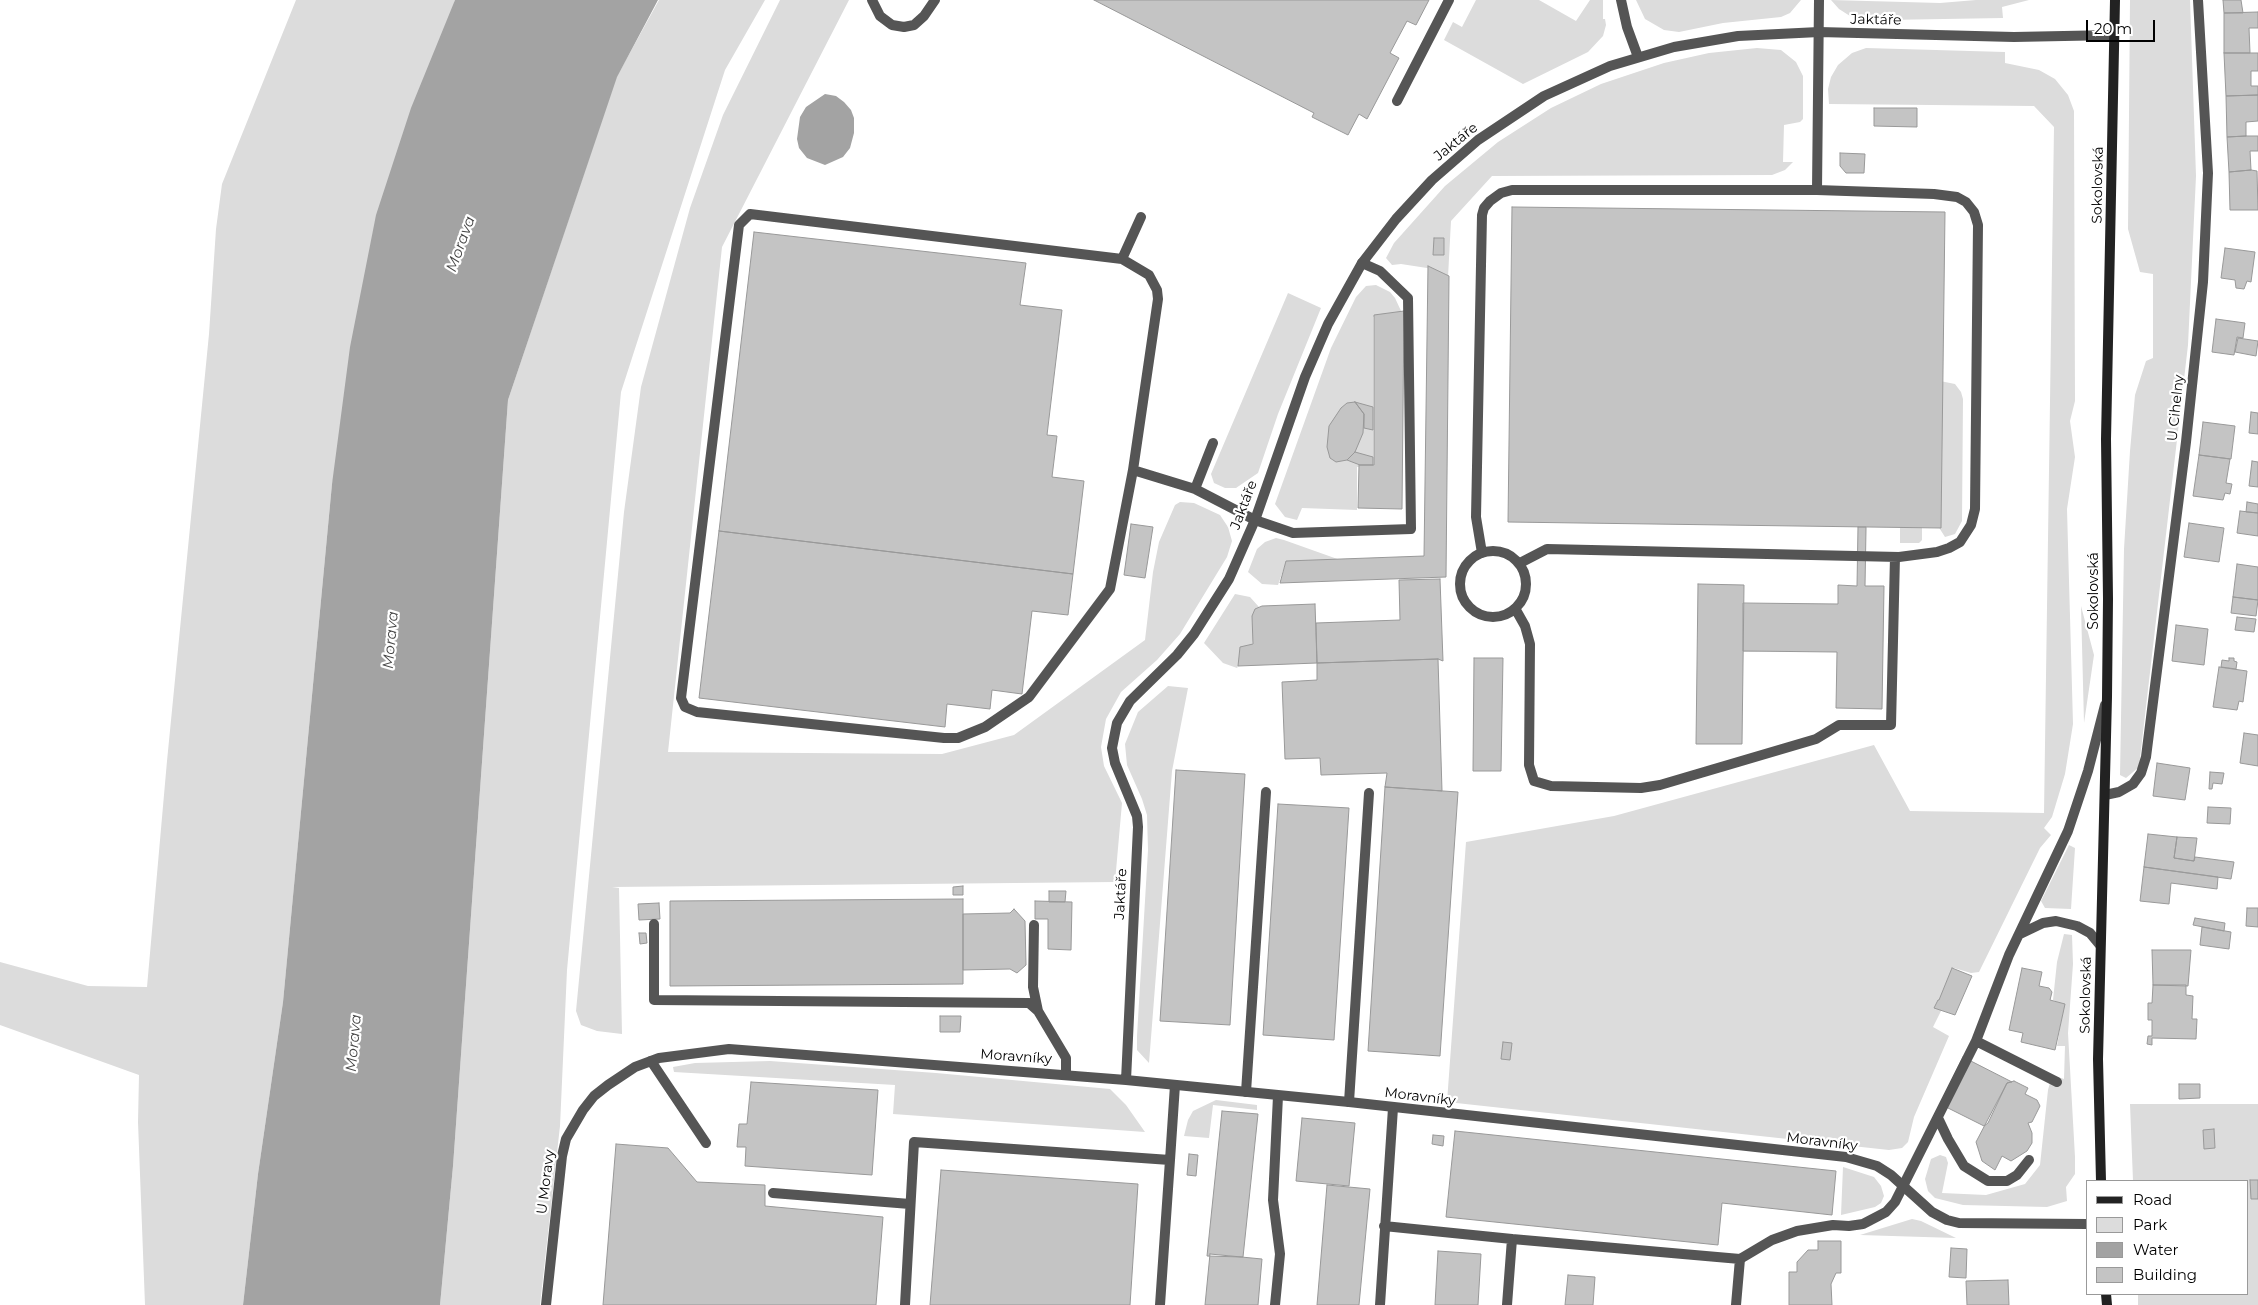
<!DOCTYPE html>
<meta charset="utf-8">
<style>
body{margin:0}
#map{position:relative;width:2258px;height:1305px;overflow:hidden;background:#fff;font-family:Montserrat,sans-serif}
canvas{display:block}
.legend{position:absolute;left:2086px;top:1180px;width:162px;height:115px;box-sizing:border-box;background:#fff;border:1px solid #999;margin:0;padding:6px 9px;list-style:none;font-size:15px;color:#000}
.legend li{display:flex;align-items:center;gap:10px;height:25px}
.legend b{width:25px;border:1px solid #999}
.scale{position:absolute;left:2086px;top:20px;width:69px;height:22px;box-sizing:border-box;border:2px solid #000;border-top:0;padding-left:6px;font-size:15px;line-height:18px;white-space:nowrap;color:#000;-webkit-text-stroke:4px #fff;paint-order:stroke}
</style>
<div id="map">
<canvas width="2258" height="1305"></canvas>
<ul class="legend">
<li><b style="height:6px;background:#222"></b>Road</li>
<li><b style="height:14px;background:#dcdcdc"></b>Park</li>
<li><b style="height:14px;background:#a3a3a3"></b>Water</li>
<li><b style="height:14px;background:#c4c4c4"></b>Building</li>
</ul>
<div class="scale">20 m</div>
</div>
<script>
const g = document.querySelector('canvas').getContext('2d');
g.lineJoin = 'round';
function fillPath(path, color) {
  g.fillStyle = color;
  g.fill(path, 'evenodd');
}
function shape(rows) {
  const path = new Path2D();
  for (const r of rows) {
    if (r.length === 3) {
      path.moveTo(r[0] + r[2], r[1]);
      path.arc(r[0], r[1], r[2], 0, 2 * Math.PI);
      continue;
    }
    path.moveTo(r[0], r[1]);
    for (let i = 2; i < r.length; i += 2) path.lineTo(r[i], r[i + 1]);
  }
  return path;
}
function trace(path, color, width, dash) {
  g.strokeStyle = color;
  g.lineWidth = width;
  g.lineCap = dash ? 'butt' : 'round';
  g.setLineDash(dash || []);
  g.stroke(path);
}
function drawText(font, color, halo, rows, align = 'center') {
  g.font = font + ' Montserrat,sans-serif';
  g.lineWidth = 4.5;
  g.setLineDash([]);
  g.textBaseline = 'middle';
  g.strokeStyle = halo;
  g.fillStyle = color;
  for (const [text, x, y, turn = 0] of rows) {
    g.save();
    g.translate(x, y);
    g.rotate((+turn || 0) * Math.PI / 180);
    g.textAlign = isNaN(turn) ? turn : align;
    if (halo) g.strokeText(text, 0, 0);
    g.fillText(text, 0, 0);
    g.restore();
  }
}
const green = shape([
 [296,0,455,0,332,484,283,1002,258,1174,243,1305,145,1305,138,1122,139,1075,0,1025,0,962,88,986,147,987,167,761,209,334,216,229,222,184],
 [659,0,765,0,725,70,621,392,567,970,560,1126,540,1305,440,1305,453,1166,508,400,616,78],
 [780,0,849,0,722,247,668,752,942,754,1014,735,1145,640,1153,572,1159,542,1175,505,1180,502,1194,503,1220,515,1228,527,1232,541,1227,557,1180,634,1157,660,1121,692,1106,719,1101,747,1104,766,1122,803,1115,882,612,887,619,888,622,1034,597,1031,581,1025,576,1011,624,512,641,387,690,208,723,115],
 [1476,0,1539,0,1576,21,1590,0,1603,0,1603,19,1605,19,1606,25,1603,36,1588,52,1523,84,1444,40,1453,22,1462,27],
 [1636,0,1801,0,1790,13,1781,17,1723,23,1679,32,1664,30,1645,19],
 [1831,0,1940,3,1976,0,2029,0,2002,7,2003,18,1885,20,1857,19,1850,16,1839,9],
 [2130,0,2190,0,2196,176,2188,345,2139,767,2126,778,2120,775,2124,549,2130,451,2135,395,2146,361,2153,358,2153,274,2140,272,2128,229],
 [1757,48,1781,50,1796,62,1803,76,1803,119,1800,122,1784,125,1783,162,1793,162,1785,170,1772,175,1492,176,1451,221,1448,277,1427,268,1401,264,1392,265,1386,258,1394,243,1445,186,1498,142,1551,108,1601,84,1664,63,1709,53],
 [1866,48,2005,52,2005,63,2039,70,2055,79,2068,95,2074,111,2075,401,2070,421,2075,457,2067,509,2073,724,2065,774,2052,817,2044,828,2051,835,2040,848,1979,972,1971,973,1954,968,1941,1011,1933,1027,1949,1036,1914,1117,1908,1142,1902,1148,1889,1150,1447,1102,1466,842,1614,816,1874,745,1910,811,2044,813,2054,127,2034,106,1829,104,1828,89,1831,77,1838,65,1852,53],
 [1376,285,1390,292,1395,298,1402,313,1373,317,1373,466,1357,467,1357,510,1302,508,1297,520,1285,517,1275,504,1331,348,1356,297,1366,286],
 [1288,293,1321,308,1278,414,1258,473,1236,488,1225,488,1214,483,1211,474],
 [1940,381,1955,384,1961,392,1963,399,1962,521,1955,534,1945,537,1938,526],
 [1900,527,1922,527,1922,540,1919,543,1900,543],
 [1276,538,1284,540,1343,561,1286,562,1278,585,1262,584,1248,572,1257,549,1265,542],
 [1235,594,1250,597,1259,607,1252,646,1237,668,1223,663,1204,643],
 [2081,606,2094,655,2084,723],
 [1168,686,1188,688,1172,771,1149,1063,1137,1050,1137,1036,1148,850,1147,815,1142,799,1127,765,1125,744,1138,712],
 [2069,845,2075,848,2071,909,2045,908,2041,901],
 [2064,934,2072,935,2073,964,2068,1033,2075,1157,2075,1174,2066,1187,2067,1201,2047,1207,1963,1205,1935,1198,1928,1191,1925,1179,1931,1159,1940,1155,1946,1157,1948,1163,1942,1193,1986,1195,2025,1184,2040,1165,2048,1090,2052,1075,2064,1079,2065,1046,2057,1046,2064,1005,2053,1000,2057,962],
 [770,1061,936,1073,1110,1089,1126,1105,1145,1132,893,1114,895,1085,674,1072,673,1067,695,1063],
 [1216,1100,1257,1105,1257,1110,1213,1105,1209,1138,1184,1136,1188,1120,1193,1111],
 [2130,1104,2258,1104,2258,1305,2138,1305,2138,1294,2247,1294,2247,1181,2133,1181],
 [1843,1167,1874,1177,1881,1186,1884,1196,1881,1203,1875,1207,1841,1215],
 [1912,1219,1921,1221,1956,1238,1860,1235]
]);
const water = shape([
 [455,0,658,0,617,77,508,400,453,1166,440,1305,243,1305,258,1174,283,1002,332,484,350,347,376,215,411,108],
 [825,94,836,96,844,102,851,110,854,118,854,133,850,148,843,157,825,165,807,158,799,148,797,139,800,117,806,107]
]);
const building = shape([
 [1094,0,1429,0,1416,25,1407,21,1390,53,1399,58,1367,119,1359,114,1348,135,1312,117,1314,113,1094,0],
 [2223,0,2241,0,2243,13,2224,13,2223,0],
 [2258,12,2258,28,2249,28,2250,53,2224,53,2224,13,2258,12],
 [2224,53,2258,53,2258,71,2251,71,2251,86,2258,86,2258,95,2226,96,2224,53],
 [2258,95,2258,121,2246,122,2246,136,2227,137,2226,96,2258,95],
 [1874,108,1917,108,1917,127,1874,126,1874,108],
 [2246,136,2258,136,2258,151,2250,151,2251,170,2229,172,2227,137,2246,136],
 [1840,153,1865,154,1864,173,1846,173,1840,166,1840,153],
 [2251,170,2257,171,2258,210,2230,210,2229,172,2251,170],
 [1512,207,1945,212,1941,528,1508,522,1512,207],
 [754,232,1026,263,1020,305,1062,310,1047,435,1057,436,1052,477,1084,481,1073,574,719,531,754,232],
 [1434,238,1444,238,1444,255,1433,255,1434,238],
 [2225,248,2255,252,2251,282,2247,281,2244,289,2236,288,2235,280,2221,278,2225,248],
 [1428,266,1449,276,1446,577,1280,583,1286,561,1424,556,1428,266],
 [1404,311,1402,509,1358,508,1359,465,1374,465,1374,315,1404,311],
 [2216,319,2245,323,2243,338,2237,337,2234,355,2212,352,2216,319],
 [2238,338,2258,341,2256,356,2235,352,2238,338],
 [1355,402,1364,414,1363,433,1355,452,1347,460,1336,462,1330,458,1327,447,1329,426,1341,408,1347,403,1355,402],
 [1355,402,1373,407,1373,430,1364,428,1364,414,1355,402],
 [2251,412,2258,413,2258,434,2249,433,2251,412],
 [2203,422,2235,426,2231,459,2199,455,2203,422],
 [1355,452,1373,457,1373,465,1360,465,1347,460,1355,452],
 [2199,455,2230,459,2226,483,2232,484,2230,494,2225,493,2223,500,2193,496,2199,455],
 [2252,461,2258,462,2258,487,2249,486,2252,461],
 [2247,502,2258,504,2258,513,2246,512,2247,502],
 [2240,511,2258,513,2258,536,2237,533,2240,511],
 [2189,523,2224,528,2219,562,2184,557,2189,523],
 [1131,524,1153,527,1145,578,1124,575,1131,524],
 [1858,527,1866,527,1866,529,1865,586,1884,586,1882,709,1836,708,1837,652,1743,651,1743,603,1838,604,1838,585,1857,586,1858,527],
 [719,531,1073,574,1068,615,1032,611,1022,694,992,690,990,709,947,704,945,727,699,698,719,531],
 [2237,564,2258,567,2258,600,2233,597,2237,564],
 [1440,579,1443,661,1438,659,1317,663,1316,623,1400,620,1399,580,1440,579],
 [1698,584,1744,585,1742,744,1696,744,1698,584],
 [2233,597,2258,600,2256,616,2231,613,2233,597],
 [1315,604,1317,663,1238,666,1240,647,1253,644,1252,616,1255,609,1262,606,1315,604],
 [2237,617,2256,619,2254,632,2235,630,2237,617],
 [2176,625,2208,629,2204,665,2172,661,2176,625],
 [1474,658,1503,658,1501,771,1473,771,1474,658],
 [2229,658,2234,658,2234,661,2237,662,2236,669,2221,667,2222,660,2229,661,2229,658],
 [1438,659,1442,791,1385,787,1387,773,1321,775,1320,758,1285,759,1282,682,1317,680,1317,663,1438,659],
 [2219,667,2247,671,2243,702,2239,701,2237,710,2213,707,2219,667],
 [2244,733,2258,735,2258,766,2240,763,2244,733],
 [2157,763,2190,768,2185,800,2153,796,2157,763],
 [1176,770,1245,774,1230,1025,1160,1021,1176,770],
 [2210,772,2224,773,2222,784,2213,783,2212,789,2209,789,2210,772],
 [1385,787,1458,792,1440,1056,1368,1051,1385,787],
 [1278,804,1349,808,1334,1040,1263,1035,1278,804],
 [2208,807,2231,808,2230,824,2207,823,2208,807],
 [2148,834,2177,837,2174,858,2194,861,2195,857,2234,862,2231,879,2144,867,2148,834],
 [2177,837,2197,838,2194,861,2174,858,2177,837],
 [2144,867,2218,877,2217,889,2171,883,2169,904,2140,901,2144,867],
 [963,886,963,895,953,895,953,887,963,886],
 [1049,891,1066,891,1065,902,1049,902,1049,891],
 [963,899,963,984,670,986,670,901,963,899],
 [1035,901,1072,902,1071,950,1048,949,1048,919,1035,919,1035,901],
 [659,903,660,919,639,920,638,904,659,903],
 [2247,908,2258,908,2258,927,2246,926,2247,908],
 [1014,909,1025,921,1026,965,1017,973,1010,969,963,970,963,914,1010,913,1014,909],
 [2195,918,2225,923,2224,931,2193,925,2195,918],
 [2202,927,2231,932,2229,949,2200,945,2202,927],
 [639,933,646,933,647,943,640,944,639,933],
 [2152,950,2191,950,2188,986,2153,985,2152,950],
 [1952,968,1972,976,1955,1015,1934,1008,1938,1000,1939,1000,1952,968],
 [2022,968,2042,972,2039,986,2049,988,2052,992,2050,1000,2065,1004,2055,1050,2021,1042,2023,1033,2009,1030,2022,968],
 [2153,985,2186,985,2186,995,2193,996,2192,1019,2197,1019,2196,1039,2152,1038,2152,1045,2147,1044,2148,1036,2152,1036,2152,1020,2148,1020,2148,1003,2152,1003,2153,985],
 [940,1016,961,1016,960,1032,940,1032,940,1016],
 [1503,1042,1512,1043,1510,1060,1501,1059,1503,1042],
 [1963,1057,2012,1082,2007,1083,1988,1123,1984,1126,1940,1104,1963,1057],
 [2014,1081,2028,1088,2025,1094,2037,1100,2040,1106,2032,1122,2028,1123,2032,1133,2032,1143,2027,1151,2011,1161,2002,1156,1995,1170,1982,1161,1976,1142,2007,1083,2014,1081],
 [751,1082,878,1090,872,1175,745,1166,746,1147,737,1147,739,1124,747,1124,751,1082],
 [2179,1084,2200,1084,2200,1098,2179,1099,2179,1084],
 [1222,1111,1258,1114,1243,1257,1207,1256,1222,1111],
 [1302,1118,1355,1123,1349,1186,1296,1181,1302,1118],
 [2214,1129,2215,1148,2204,1149,2203,1130,2214,1129],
 [1455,1131,1836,1171,1832,1215,1722,1203,1718,1245,1446,1217,1455,1131],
 [1433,1135,1444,1136,1443,1146,1432,1144,1433,1135],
 [616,1144,668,1148,697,1182,765,1185,765,1206,883,1217,876,1305,603,1305,616,1144],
 [1189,1154,1198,1155,1196,1176,1187,1175,1189,1154],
 [941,1170,1138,1184,1130,1305,930,1305,941,1170],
 [2250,1180,2258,1180,2258,1199,2251,1199,2250,1180],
 [1327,1185,1370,1189,1359,1305,1317,1305,1327,1185],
 [1818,1241,1841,1241,1841,1273,1836,1273,1831,1284,1832,1305,1789,1305,1789,1272,1797,1272,1797,1262,1808,1250,1818,1250,1818,1241],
 [1951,1248,1967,1249,1966,1278,1949,1277,1951,1248],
 [1438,1251,1481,1254,1478,1305,1435,1305,1438,1251],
 [1210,1254,1262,1259,1258,1305,1205,1305,1210,1254],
 [1568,1275,1595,1277,1593,1305,1565,1305,1568,1275],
 [2008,1280,2009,1305,1967,1305,1966,1281,2008,1280]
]);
const service = shape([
 [872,0,880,16,892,25,904,27,914,25,924,16,935,0],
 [1621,0,1627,27,1638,57],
 [1397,101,1449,0],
 [1122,259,750,214,739,225,681,698,685,707,697,712,944,738,958,738,985,727,1029,697,1110,589,1133,470,1195,489,1255,520,1293,533,1411,529,1408,298,1380,271,1362,263],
 [1133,470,1158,299,1157,290,1149,275,1122,259,1141,217],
 [1195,489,1213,443],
 [1493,584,33],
 [1482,553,1476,517,1482,215,1484,208,1490,201,1501,193,1512,190,1817,190,1819,0],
 [1520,563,1547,549,1899,557,1937,552,1949,548,1960,542,1971,525,1975,509,1978,225,1974,212,1966,202,1957,197,1934,194,1817,190],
 [1516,610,1525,626,1530,644,1529,765,1534,781,1551,786,1641,788,1660,785,1816,739,1839,725,1891,725,1895,557],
 [654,924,654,1000,1029,1003,1038,1011,1066,1058,1066,1074],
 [1034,925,1033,987,1038,1011],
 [2020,934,2043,923,2056,921,2077,926,2090,933,2100,945],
 [1976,1041,2057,1082],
 [651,1061,706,1143],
 [1246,1092,1266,792],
 [1349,1102,1369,793],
 [1938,1118,1948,1139,1964,1166,1988,1181,2007,1181,2017,1175,2029,1160],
 [1170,1160,1175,1085],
 [773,1193,910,1204],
 [1384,1226,1512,1239],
 [905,1305,914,1142,1170,1160,1160,1305],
 [1275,1305,1280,1254,1273,1200,1278,1096],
 [1380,1305,1393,1108],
 [1507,1305,1512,1239,1740,1259,1772,1240,1797,1231,1833,1225,1849,1226,1863,1224,1886,1212,1895,1202,1976,1041,2009,955,2068,831,2088,771,2105,705],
 [1736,1305,1740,1259]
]);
const minor = shape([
 [2105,795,2119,792,2133,784,2141,773,2146,757,2186,442,2203,282,2208,173,2198,0],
 [1126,1080,1138,827,1137,816,1115,763,1112,748,1117,723,1130,701,1177,655,1194,634,1229,579,1255,520,1305,377,1328,324,1362,263,1396,219,1432,180,1478,140,1544,96,1610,66,1674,47,1738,36,1819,32,2014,37,2114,35],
 [546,1305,562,1156,566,1139,583,1110,594,1096,608,1085,635,1067,659,1058,729,1049,1126,1080,1349,1102,1846,1157,1877,1166,1891,1175,1932,1212,1947,1220,1959,1223,2087,1224]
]);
const secondary = shape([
 [2101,1181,2098,1059,2107,697,2108,599,2106,439,2115,0],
 [2106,1294,2107,1305]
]);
const streetNames = [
 ["Jaktáře",1876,20,1],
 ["Jaktáře",1456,142,-39],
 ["Sokolovská",2098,185,-89],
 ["U Cihelny",2176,408,-84],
 ["Jaktáře",1244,505,-69],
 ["Sokolovská",2094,591,-90],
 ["Jaktáře",1121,894,-87],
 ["Sokolovská",2086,995,-89],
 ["Moravníky",1016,1057,4],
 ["Moravníky",1420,1097,7],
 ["Moravníky",1822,1142,7],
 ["U Moravy",546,1182,-83]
];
const waterNames = [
 ["Morava",461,244,-70],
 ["Morava",391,640,-85],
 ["Morava",354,1043,-85]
];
fillPath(green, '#dcdcdc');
fillPath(water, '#a3a3a3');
fillPath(building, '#c4c4c4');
trace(building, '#999', 1);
trace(service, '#555', 10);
trace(minor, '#555', 10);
trace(secondary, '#222', 10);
drawText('14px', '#000', '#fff', streetNames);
drawText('italic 15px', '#444', '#fff', waterNames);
</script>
